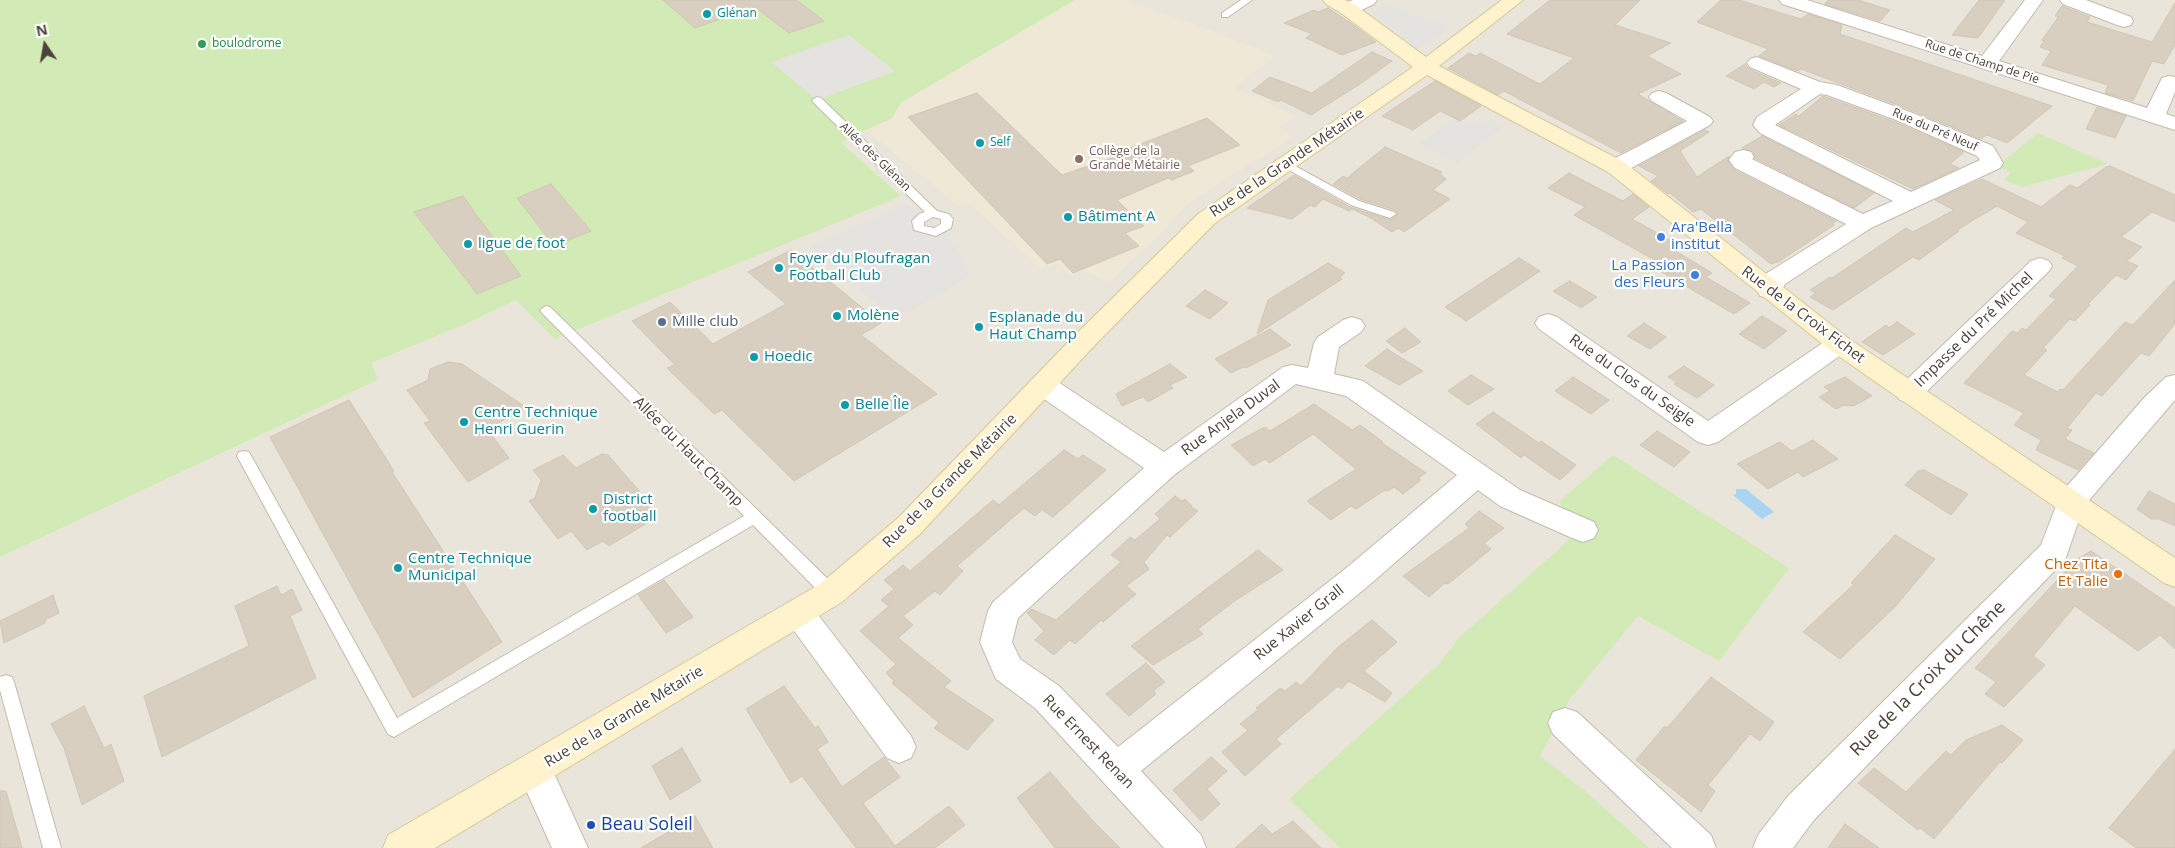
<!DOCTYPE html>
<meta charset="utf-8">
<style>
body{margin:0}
#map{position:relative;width:2175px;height:848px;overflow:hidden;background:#f6f3ec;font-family:"Open Sans",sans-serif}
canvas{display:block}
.north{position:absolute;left:20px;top:20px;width:50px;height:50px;-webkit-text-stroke:4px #fff;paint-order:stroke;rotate:348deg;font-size:14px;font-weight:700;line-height:20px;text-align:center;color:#4b4439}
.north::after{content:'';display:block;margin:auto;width:18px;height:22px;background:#4b4439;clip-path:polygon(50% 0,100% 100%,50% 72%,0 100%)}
</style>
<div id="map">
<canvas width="2175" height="848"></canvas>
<div class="north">N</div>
</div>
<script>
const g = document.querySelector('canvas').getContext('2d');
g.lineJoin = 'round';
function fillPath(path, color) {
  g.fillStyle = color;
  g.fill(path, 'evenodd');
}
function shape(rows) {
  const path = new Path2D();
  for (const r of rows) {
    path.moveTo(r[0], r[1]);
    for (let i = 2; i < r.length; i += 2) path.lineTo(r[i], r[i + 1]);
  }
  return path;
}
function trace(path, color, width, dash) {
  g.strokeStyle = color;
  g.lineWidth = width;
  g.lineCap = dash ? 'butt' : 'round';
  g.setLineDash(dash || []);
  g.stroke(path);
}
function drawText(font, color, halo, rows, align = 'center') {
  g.font = font + ' "Open Sans",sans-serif';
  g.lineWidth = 4.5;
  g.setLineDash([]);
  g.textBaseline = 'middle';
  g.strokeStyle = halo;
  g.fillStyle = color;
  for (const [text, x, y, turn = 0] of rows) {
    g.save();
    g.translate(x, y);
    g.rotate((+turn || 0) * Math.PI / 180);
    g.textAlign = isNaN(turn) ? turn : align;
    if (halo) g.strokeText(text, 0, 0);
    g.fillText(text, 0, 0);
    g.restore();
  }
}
const residential = shape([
 [1075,0,2175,0,2175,848,0,848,0,557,378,380,372,363,466,324,516,300,901,196,841,142,874,127]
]);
const education = shape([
 [1075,0,1123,0,1197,25,1275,56,1235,88,1296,117,1279,126,1292,137,1188,204,1158,237,1109,282,1087,272,1070,275,1057,264,1040,269,969,203,958,206,866,130,892,118,901,103]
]);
const green = shape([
 [0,0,1075,0,901,103,892,118,841,142,901,196,555,339,516,300,466,324,372,363,378,380,0,557],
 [2038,133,2108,164,2022,187,2004,180,2011,172,1996,167],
 [1613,455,1789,568,1719,661,1638,616,1569,700,1540,756,1586,792,1649,848,1340,848,1289,799,1438,665,1459,638,1569,540,1560,501]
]);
const parking = shape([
 [1389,5,1451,27,1417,49,1372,12],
 [849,35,895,71,817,100,771,62],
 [1455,118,1465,123,1492,120,1503,126,1457,163,1419,144],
 [906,204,947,231,971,275,892,322,895,319,810,246]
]);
const water = shape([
 [1736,489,1746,489,1774,512,1762,519,1733,495,1736,494]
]);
const building = shape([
 [663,0,797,0,824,21,789,33,755,7,695,28,663,0],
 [1550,0,1640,0,1615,25,1671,43,1647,56,1681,74,1638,94,1683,121,1621,153,1504,91,1498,95,1448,68,1469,53,1476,56,1480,53,1540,84,1574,58,1507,34,1550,0],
 [1721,0,1739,0,1801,19,1808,14,1842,25,1840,34,2052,106,2007,143,1987,135,1981,139,1911,110,1801,69,1798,71,1759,56,1768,49,1697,22,1721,0],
 [1829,0,1858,0,1890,10,1880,21,1824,4,1829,0],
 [1979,0,2005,0,1978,38,1952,35,1979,0],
 [2175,3,2175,45,2164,64,2152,61,2133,101,2105,93,2108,85,2042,65,2051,51,2040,47,2044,41,2042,40,2057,19,2058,16,2055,16,2062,6,2090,17,2087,22,2152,42,2175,3],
 [1328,8,1355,26,1376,42,1342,55,1306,38,1312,34,1284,23,1314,10,1318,12,1328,8],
 [1372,52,1392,61,1360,84,1311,115,1281,100,1278,102,1252,91,1270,77,1312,93,1372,52],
 [1745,64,1749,69,1781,83,1774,87,1764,82,1754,89,1726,76,1745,64],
 [1435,81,1481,106,1460,121,1440,111,1413,130,1382,116,1435,81],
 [977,93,1062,175,1117,156,1115,154,1207,118,1240,145,1188,166,1194,171,1172,180,1168,178,1117,200,1144,226,1125,233,1139,246,1073,273,1060,259,1047,264,908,117,977,93],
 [1823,96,1895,122,1964,152,1950,164,1959,168,1913,189,1779,125,1796,114,1799,116,1823,96],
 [2097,107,2126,116,2115,138,2086,129,2097,107],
 [1705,130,1709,132,1680,151,1697,177,1729,156,1728,161,1734,170,1836,221,1832,224,1834,225,1780,261,1771,264,1701,209,1693,212,1670,193,1668,194,1651,181,1658,176,1639,166,1705,130],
 [1762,136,1874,193,1854,208,1755,158,1753,151,1742,148,1762,136],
 [1385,147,1442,172,1440,174,1446,179,1433,190,1450,199,1404,232,1398,228,1392,232,1369,217,1352,209,1349,211,1323,199,1315,207,1310,205,1292,219,1247,208,1294,175,1350,207,1391,220,1398,214,1395,210,1360,199,1333,184,1343,176,1347,178,1385,147],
 [2110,166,2175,195,2175,222,2152,212,2121,237,2142,247,2127,261,2138,266,2126,280,2116,275,2088,304,2090,305,2075,321,2070,319,2043,348,2047,350,2024,375,2058,392,2060,389,2063,390,2125,322,2133,325,2175,280,2175,324,2149,356,2141,353,2102,396,2096,393,2067,428,2072,430,2065,439,2094,453,2078,470,2036,450,2041,440,2014,425,2024,413,1964,383,2012,331,2017,333,2022,328,2026,330,2056,299,2049,296,2078,266,2062,258,2065,256,2016,233,2028,222,1997,206,1957,230,1959,231,1919,260,1913,257,1833,310,1810,297,1816,293,1810,290,1830,277,1832,278,1906,228,1913,232,1954,210,1935,200,1982,179,2041,207,2070,185,2077,188,2106,167,2110,166],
 [1569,173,1623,201,1633,194,1649,207,1632,219,1675,243,1669,247,1712,273,1706,277,1750,303,1734,314,1653,267,1660,263,1574,215,1585,207,1548,188,1569,173],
 [551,184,591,231,554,246,517,198,551,184],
 [463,196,521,276,477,294,414,212,463,196],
 [791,250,881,323,861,335,937,394,794,481,722,410,714,414,667,368,675,365,632,321,670,302,713,344,786,304,748,272,791,250],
 [1519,258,1540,271,1466,321,1445,307,1519,258],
 [1328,263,1345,273,1340,277,1342,279,1257,334,1268,300,1328,263],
 [1570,281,1597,297,1581,308,1553,291,1570,281],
 [1205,290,1228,303,1210,319,1186,306,1205,290],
 [1762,316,1787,331,1764,349,1739,334,1762,316],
 [1897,322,1915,334,1883,355,1862,342,1886,325,1889,328,1897,322],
 [1644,323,1666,337,1650,349,1627,336,1644,323],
 [1405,328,1421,342,1402,353,1386,341,1405,328],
 [1270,329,1291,345,1246,368,1243,367,1231,373,1215,359,1270,329],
 [1387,349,1423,371,1399,385,1365,366,1387,349],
 [448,362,462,364,527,408,487,429,509,458,468,482,424,423,430,421,407,390,428,380,430,369,448,362],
 [1170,364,1187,377,1170,385,1173,388,1148,402,1143,397,1122,406,1116,394,1170,364],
 [1684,366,1714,385,1697,398,1674,384,1676,382,1668,377,1684,366],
 [1471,375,1494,389,1468,405,1448,391,1471,375],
 [1573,377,1609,400,1591,414,1555,391,1573,377],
 [1845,377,1872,396,1853,406,1844,405,1836,409,1819,397,1830,391,1824,387,1845,377],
 [349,400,394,471,392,472,502,642,413,698,270,437,349,400],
 [1314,404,1352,430,1360,425,1383,442,1382,443,1426,473,1418,478,1421,480,1403,494,1394,487,1388,491,1385,490,1356,509,1351,506,1331,520,1307,501,1356,469,1313,434,1270,463,1265,459,1253,466,1231,445,1265,427,1270,431,1314,404],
 [1493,412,1539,443,1541,441,1576,465,1560,480,1524,455,1521,458,1476,424,1493,412],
 [1657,431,1690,452,1674,467,1640,445,1657,431],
 [1813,440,1838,459,1803,477,1798,472,1768,489,1737,464,1780,442,1792,451,1813,440],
 [1064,450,1078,459,1083,455,1106,470,1053,517,1042,510,1035,516,1024,508,957,566,963,571,940,595,935,591,903,616,913,625,898,638,951,681,944,687,994,720,967,750,934,728,939,723,892,683,894,681,886,673,896,664,860,631,889,606,881,600,894,589,884,580,903,565,910,571,993,500,999,505,1064,450],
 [602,454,608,455,640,492,637,494,657,517,609,546,603,541,587,550,571,531,558,539,529,501,535,498,541,480,533,470,563,455,576,468,602,454],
 [1924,470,1968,494,1951,515,1905,485,1918,471,1924,470],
 [2149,491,2175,504,2175,526,2159,519,2151,519,2137,509,2149,491],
 [1175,496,1182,501,1185,499,1192,506,1191,507,1198,511,1170,537,1167,535,1144,562,1149,569,1126,586,1136,594,1103,622,1101,620,1075,644,1070,640,1054,655,1035,640,1044,631,1027,613,1031,609,1056,620,1121,562,1111,555,1130,537,1135,540,1160,519,1155,514,1175,496],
 [1479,511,1504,528,1484,543,1491,549,1448,584,1445,583,1429,597,1403,576,1469,528,1465,524,1479,511],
 [1895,535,1935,559,1895,607,1840,659,1803,632,1854,584,1851,583,1895,535],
 [1258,550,1283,570,1236,600,1198,629,1203,634,1153,665,1131,646,1258,550],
 [2091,551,2175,608,2175,649,2160,635,2138,651,2075,606,2033,656,2045,665,2004,707,1985,694,1996,682,1975,668,2076,560,2091,551],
 [664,580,693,617,666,633,638,595,664,580],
 [277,586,281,595,292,589,302,610,290,616,316,678,162,757,144,696,249,646,235,606,277,586],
 [53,595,59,613,45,620,45,623,4,643,0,621,53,595],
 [1372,620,1397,642,1364,671,1392,693,1385,702,1349,681,1341,689,1338,686,1276,739,1281,744,1245,776,1222,752,1248,730,1240,724,1258,710,1256,708,1280,688,1285,691,1296,682,1301,686,1337,648,1372,620],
 [1146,663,1165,682,1153,691,1156,694,1129,716,1106,694,1146,663],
 [1711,677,1774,722,1760,741,1750,734,1708,785,1715,791,1701,812,1636,760,1665,726,1667,728,1711,677],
 [784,686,815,728,818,726,828,742,817,749,842,787,884,757,900,777,863,803,895,846,949,806,965,825,935,848,856,848,802,776,791,783,746,709,784,686],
 [84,706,104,748,111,744,124,781,82,805,64,748,51,724,84,706],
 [2002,725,2023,740,2002,763,2000,762,1934,839,1920,828,1918,830,1858,783,1874,768,1906,792,1946,751,1951,755,1966,740,2002,725],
 [682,748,701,781,670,800,652,766,682,748],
 [2175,749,2175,848,2136,848,2109,828,2175,749],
 [1211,757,1227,771,1207,789,1220,804,1201,821,1173,790,1211,757],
 [1050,772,1092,820,1120,848,1055,848,1017,798,1050,772],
 [0,791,6,791,22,848,0,848,0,791],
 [695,816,713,848,641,848,695,816],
 [1293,821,1321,848,1235,848,1262,824,1272,834,1293,821],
 [1845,824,1879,848,1828,848,1845,824]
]);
const lane = shape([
 [1241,0,1252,0,1228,17,1222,17,1222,13,1241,0],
 [817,97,821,98,937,211,949,214,953,219,951,228,936,236,914,230,912,221,919,214,925,212,813,102,812,100,817,97],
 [933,217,941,219,941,224,934,228,924,226,924,222,933,217],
 [1286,161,1359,201,1394,212,1396,214,1390,218,1351,205,1282,166,1281,164,1282,162,1286,161],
 [546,306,550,307,837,588,839,593,837,598,831,599,825,598,753,525,394,737,388,734,237,456,239,452,244,451,249,452,397,718,744,516,542,313,540,310,546,306],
 [6,675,12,677,14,682,61,848,43,848,0,690,0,677,6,675]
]);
const street = shape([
 [1353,0,1377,0,1374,4,1355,13,1348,15,1341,13,1339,9,1341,5,1353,0],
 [1779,0,1807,0,1982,56,2025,0,2043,0,1999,61,2147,108,2162,78,2169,76,2175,77,2175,92,2166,114,2175,117,2175,130,1782,4,1779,0],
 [2060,0,2086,0,2131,17,2133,21,2131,25,2124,27,2117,25,2063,4,2060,0],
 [1757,57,1820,82,1837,85,1910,112,1993,146,2003,163,2000,168,1871,228,1785,284,1778,296,1769,298,1760,296,1757,290,1767,273,1846,224,1735,168,1729,160,1735,152,1743,150,1751,152,1754,157,1752,159,1863,214,1893,201,1760,133,1753,125,1757,117,1801,89,1750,67,1747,63,1750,59,1757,57],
 [1820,94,1827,95,1896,120,1977,156,1980,160,1911,192,1775,125,1820,94],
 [1659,91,1666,93,1710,117,1713,121,1710,125,1624,172,1616,174,1608,172,1605,167,1608,162,1687,121,1652,101,1649,97,1652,93,1659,91],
 [2040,258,2049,261,2052,266,2049,271,1918,400,1909,403,1900,400,1896,393,1900,386,2031,261,2040,258],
 [1548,314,1557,317,1708,421,1830,338,1839,335,1848,338,1852,344,1848,350,1718,442,1708,445,1698,442,1539,329,1535,323,1539,317,1548,314],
 [1352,317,1361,320,1365,326,1361,332,1339,347,1334,374,1363,381,1520,490,1594,522,1598,530,1594,538,1583,542,1572,538,1500,506,1478,490,1367,587,1141,771,1201,835,1206,848,1164,848,1035,708,996,679,980,642,988,611,993,602,1144,468,1034,392,1030,385,1034,378,1043,376,1052,378,1164,452,1283,367,1292,365,1308,368,1314,343,1318,337,1343,320,1352,317],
 [1296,384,1346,396,1457,475,1345,569,1118,747,1059,686,1020,659,1012,642,1018,618,1174,475,1296,384],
 [2175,375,2175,400,2084,506,2065,560,1814,820,1793,848,1753,848,1758,835,1788,796,2041,545,2061,493,2144,398,2166,377,2175,375],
 [798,599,809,603,911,736,916,747,911,758,899,763,887,758,787,621,782,612,787,603,798,599],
 [1565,708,1577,712,1711,835,1716,848,1672,848,1553,734,1548,723,1553,712,1565,708],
 [535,754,547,758,588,848,552,848,517,770,523,758,535,754]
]);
const secondary = shape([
 [1323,0,1345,0,1355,5,1426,57,1502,0,1523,0,1439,66,1624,162,1848,338,2175,558,2175,587,2164,583,1830,350,1608,172,1427,75,1214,224,1092,348,920,534,842,602,435,848,383,848,388,835,820,584,898,518,1074,336,1198,214,1413,67,1341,13,1326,4,1323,0]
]);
const markers = [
 [707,14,5,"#0f9aa8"],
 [202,44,5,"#2e9e5b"],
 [980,143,5,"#0f9aa8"],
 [1079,159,5,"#8d6e63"],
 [1068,217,5,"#0f9aa8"],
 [1661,237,5,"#3f7fe0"],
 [468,244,5,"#0f9aa8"],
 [779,268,5,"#0f9aa8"],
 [1695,275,5,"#3f7fe0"],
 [837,316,5,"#0f9aa8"],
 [662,322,5,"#5c6f8a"],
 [979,327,5,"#0f9aa8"],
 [754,357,5,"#0f9aa8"],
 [845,405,5,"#0f9aa8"],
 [464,422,5,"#0f9aa8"],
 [593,509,5,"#0f9aa8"],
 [398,568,5,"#0f9aa8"],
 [2118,574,5,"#e8710a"],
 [591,825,5,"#1a4fb4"]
];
const farCulturenames = [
 ["Glénan",717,14],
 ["Self",990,143]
];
const farLeisurenames = [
 ["boulodrome",212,44]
];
const farStreetnames = [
 ["Rue de Champ de Pie",1982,62,18],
 ["Rue du Pré Neuf",1935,130,23],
 ["Allée des Glénan",875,157,44]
];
const farEducationnames = [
 ["Collège de la",1089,152],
 ["Grande Métairie",1089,166]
];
const streetNames = [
 ["Rue de la Grande Métairie",1287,163,-34],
 ["Rue de la Croix Fichet",1803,315,37],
 ["Impasse du Pré Michel",1974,330,-44],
 ["Rue du Clos du Seigle",1632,381,35],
 ["Rue Anjela Duval",1231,418,-36],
 ["Allée du Haut Champ",688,452,45],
 ["Rue de la Grande Métairie",950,481,-45],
 ["Rue Xavier Grall",1299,623,-39],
 ["Rue de la Grande Métairie",624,717,-31],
 ["Rue Ernest Renan",1088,742,46]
];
const cultureNames = [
 ["Bâtiment A",1078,217],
 ["ligue de foot",478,244],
 ["Foyer du Ploufragan",789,259],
 ["Football Club",789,276],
 ["Molène",847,316],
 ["Esplanade du",989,318],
 ["Haut Champ",989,335],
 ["Hoedic",764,357],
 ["Belle Île",855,405],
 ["Centre Technique",474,413],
 ["Henri Guerin",474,430],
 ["District",603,500],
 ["football",603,517],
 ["Centre Technique",408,559],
 ["Municipal",408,576]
];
const shopNames = [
 ["Ara'Bella",1671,228],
 ["institut",1671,245],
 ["La Passion",1685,266,"right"],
 ["des Fleurs",1685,283,"right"]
];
const serviceNames = [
 ["Mille club",672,322]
];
const foodNames = [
 ["Chez Tita",2108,565],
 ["Et Talie",2108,582]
];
const nearStreetnames = [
 ["Rue de la Croix du Chêne",1928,679,-45]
];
const nearTransitnames = [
 ["Beau Soleil",601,825]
];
fillPath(residential, '#eae5da');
fillPath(education, '#efe8d6');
fillPath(green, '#d2eab5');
fillPath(parking, '#e5e3e0');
fillPath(water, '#a9d4f2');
fillPath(building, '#d8cfc1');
trace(building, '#d3c7b4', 1);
trace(lane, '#c2bbae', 2);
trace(street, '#c2bbae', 2);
trace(secondary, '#d6c79b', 2);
fillPath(lane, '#fff');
fillPath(street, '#fff');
fillPath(secondary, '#fff3cd');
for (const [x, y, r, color] of markers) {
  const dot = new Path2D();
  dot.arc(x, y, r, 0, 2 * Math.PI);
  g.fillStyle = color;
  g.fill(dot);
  trace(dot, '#fff', 2);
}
drawText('12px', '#0d838f', '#fff', farCulturenames, 'left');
drawText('12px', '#27864d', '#fff', farLeisurenames, 'left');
drawText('12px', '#4b4439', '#fff', farStreetnames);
drawText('12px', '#785e54', '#fff', farEducationnames, 'left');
drawText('15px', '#4b4439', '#fff', streetNames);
drawText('15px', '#0d838f', '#fff', cultureNames, 'left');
drawText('15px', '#366cbe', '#fff', shopNames, 'left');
drawText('15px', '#4e5e75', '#fff', serviceNames, 'left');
drawText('15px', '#c56008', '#fff', foodNames, 'right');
drawText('18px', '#4b4439', '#fff', nearStreetnames);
drawText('18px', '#164399', '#fff', nearTransitnames, 'left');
</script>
